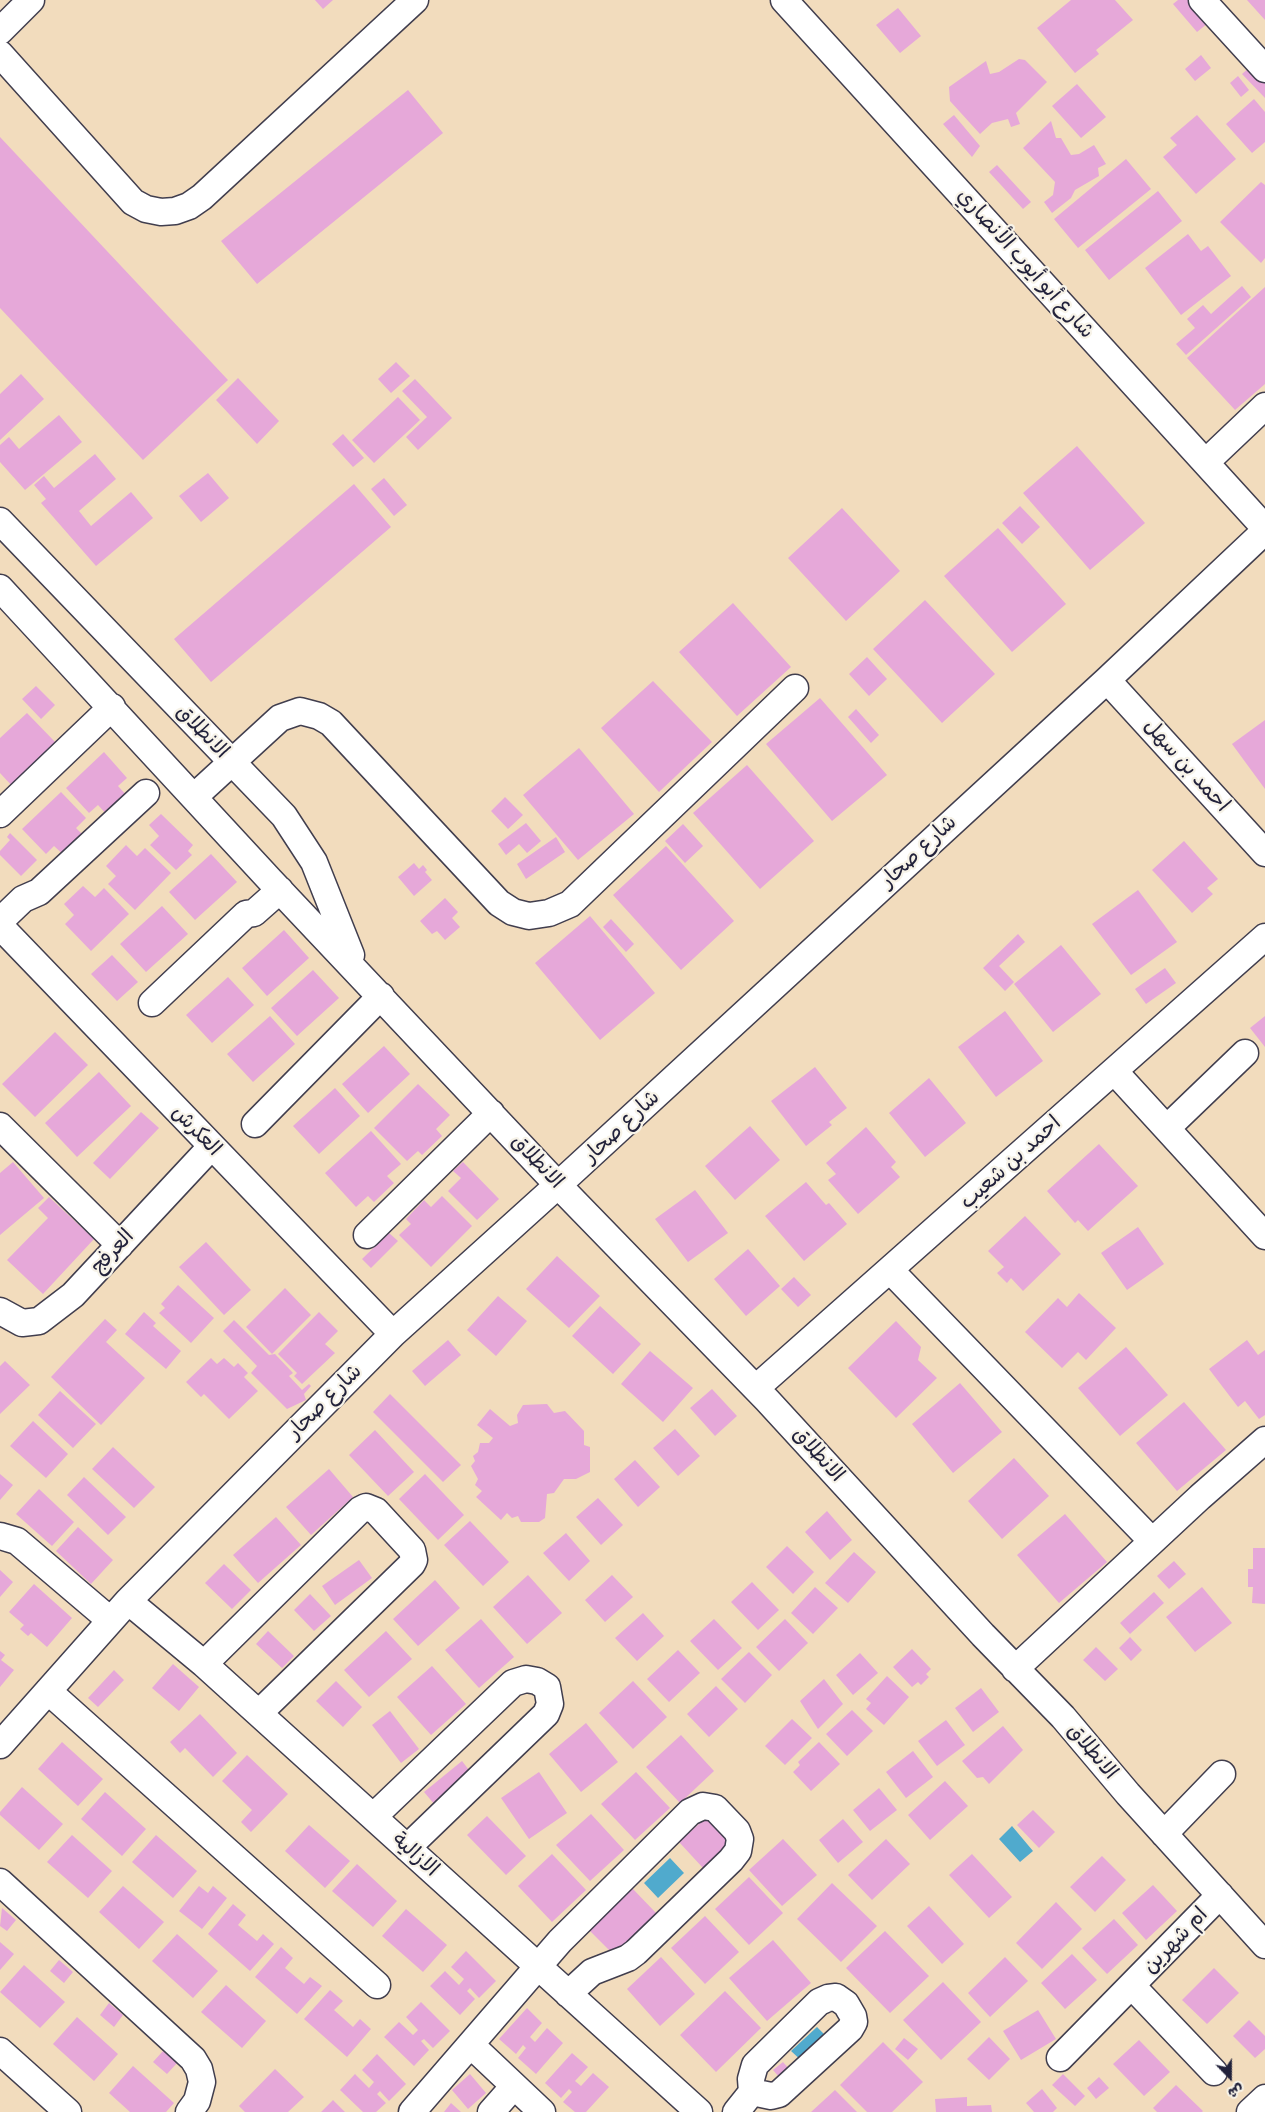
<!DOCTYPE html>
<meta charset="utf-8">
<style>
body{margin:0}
#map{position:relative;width:1265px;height:2112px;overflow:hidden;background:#f2dcbd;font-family:Itim,"Playpen Sans Arabic",sans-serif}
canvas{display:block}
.north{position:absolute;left:1205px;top:2052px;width:50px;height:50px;-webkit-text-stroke:4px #f7f3e8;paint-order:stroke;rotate:158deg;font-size:14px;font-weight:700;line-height:20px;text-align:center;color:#22223b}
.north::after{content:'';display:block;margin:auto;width:18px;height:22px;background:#22223b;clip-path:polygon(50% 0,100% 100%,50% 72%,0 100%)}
</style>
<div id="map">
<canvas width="1265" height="2112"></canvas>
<div class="north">ش</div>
</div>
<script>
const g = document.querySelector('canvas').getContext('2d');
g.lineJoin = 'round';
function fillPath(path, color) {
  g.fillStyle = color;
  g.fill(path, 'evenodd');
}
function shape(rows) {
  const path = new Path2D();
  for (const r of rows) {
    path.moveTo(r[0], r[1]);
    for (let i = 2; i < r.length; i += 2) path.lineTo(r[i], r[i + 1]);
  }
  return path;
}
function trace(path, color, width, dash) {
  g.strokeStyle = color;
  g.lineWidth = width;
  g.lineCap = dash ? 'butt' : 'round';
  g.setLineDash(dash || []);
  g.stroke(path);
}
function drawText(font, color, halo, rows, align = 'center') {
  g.font = font + ' Itim,"Playpen Sans Arabic",sans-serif';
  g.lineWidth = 4.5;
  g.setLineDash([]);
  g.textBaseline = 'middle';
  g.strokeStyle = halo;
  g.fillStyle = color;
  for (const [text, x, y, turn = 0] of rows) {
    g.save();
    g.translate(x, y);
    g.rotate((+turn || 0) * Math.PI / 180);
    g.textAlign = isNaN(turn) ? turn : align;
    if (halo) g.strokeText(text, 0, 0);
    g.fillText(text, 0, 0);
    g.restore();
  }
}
const water = shape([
 [1012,1826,1033,1851,1020,1862,999,1839],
 [670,1858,684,1873,658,1898,644,1883],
 [817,2027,829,2039,804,2063,791,2051]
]);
const building = shape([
 [315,0,333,0,323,9],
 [1071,0,1115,0,1133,20,1096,50,1099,54,1075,73,1037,28],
 [1178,0,1189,0,1208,23,1197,32,1173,4],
 [1247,0,1265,0,1265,20],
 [898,8,921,36,900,53,876,25],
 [1201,55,1211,68,1195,81,1185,69],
 [1019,59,1025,60,1047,82,1016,113,1020,124,1011,127,1008,119,992,123,980,134,950,101,949,87,986,61,990,74,999,72],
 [1250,67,1265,83,1265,98,1242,74],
 [1238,76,1249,90,1241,97,1230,83],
 [1077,84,1106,117,1081,138,1052,106],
 [408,90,443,133,257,284,221,241],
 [1254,99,1265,112,1265,142,1252,153,1226,124],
 [954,115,980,146,972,157,943,124],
 [1197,115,1236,159,1196,194,1163,157,1177,145,1170,138],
 [1051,121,1056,138,1061,138,1071,155,1079,154,1094,145,1106,164,1098,168,1099,176,1075,190,1071,198,1052,213,1044,202,1053,195,1055,182,1023,148],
 [0,137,228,380,143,460,0,308],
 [1126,159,1151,189,1078,248,1054,219],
 [997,165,1031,202,1023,209,989,172],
 [1261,182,1265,185,1265,258,1261,263,1220,222],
 [1158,191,1182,221,1109,280,1085,250],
 [1188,234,1201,251,1208,246,1231,276,1181,315,1145,268],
 [1242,286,1251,297,1186,355,1176,344,1195,328,1187,319,1203,305,1211,314],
 [1265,287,1265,384,1235,410,1187,358],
 [396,362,410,376,391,393,378,379],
 [21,374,44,399,0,440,0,394],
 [238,378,279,421,257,444,216,400],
 [415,379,452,418,418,450,406,437,427,417,402,391],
 [398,397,420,420,374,463,352,440],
 [59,415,82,442,25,490,0,462,0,445,9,437,19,449],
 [343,434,364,458,353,467,332,444],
 [1077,446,1145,523,1090,570,1023,493],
 [95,454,116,479,79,511,91,526,131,492,153,518,96,566,41,503,46,499,34,485,44,476,54,488],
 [208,473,229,498,201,522,179,496],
 [384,478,407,505,394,516,371,489],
 [354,484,391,527,211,682,174,639],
 [1020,506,1040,527,1022,544,1002,523],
 [842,508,900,571,846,621,788,558],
 [998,528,1066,604,1012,652,944,576],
 [925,600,995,674,942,723,873,649],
 [733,603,791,667,737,716,679,652],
 [867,657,887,679,869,696,849,674],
 [653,681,712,742,659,792,601,728],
 [36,686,55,705,41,719,22,699],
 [820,698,887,775,832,821,766,744],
 [856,709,879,735,871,743,848,717],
 [27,713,58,745,13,787,0,773,0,738],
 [1265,720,1265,789,1232,744],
 [579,748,634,814,578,860,523,795],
 [104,752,127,778,118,786,129,798,109,817,98,805,89,813,66,788],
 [747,765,814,841,760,889,693,813],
 [61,792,86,818,76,828,85,837,65,856,54,846,46,854,22,829],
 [505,797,523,815,508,829,491,811],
 [161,814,193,845,188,851,192,855,176,870,150,845,159,836,149,825],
 [526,823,541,841,527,853,519,844,506,855,498,844],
 [683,824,703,846,685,863,665,841],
 [10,833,37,860,21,876,0,855,0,851,10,840,7,837],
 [556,837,565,852,526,879,517,864],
 [1184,841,1218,879,1207,888,1213,894,1192,913,1152,870],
 [126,845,137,856,145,848,171,873,135,910,108,884,116,876,106,866],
 [666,846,734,921,681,970,613,895],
 [211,854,237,882,195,920,169,892],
 [414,863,419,869,423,865,427,870,425,872,432,880,414,896,398,877],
 [83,886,95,897,104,888,129,914,91,951,65,924,74,915,64,904],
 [1138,890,1177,942,1131,975,1092,924],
 [445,898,458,912,452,918,460,927,445,940,437,931,432,934,420,921],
 [162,906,188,934,146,972,120,944],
 [590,916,655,993,600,1040,535,963],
 [611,919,634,944,626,952,603,927],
 [284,930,309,958,267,996,242,968],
 [1018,934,1025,942,999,966,1014,982,1005,991,983,968],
 [1061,945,1101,994,1053,1032,1014,984],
 [112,955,138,982,117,1001,91,974],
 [1165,968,1176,983,1146,1004,1135,989],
 [313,970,339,998,297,1036,271,1008],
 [228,977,254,1005,212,1043,186,1015],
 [1005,1011,1043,1061,996,1097,958,1047],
 [270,1016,295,1044,253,1082,227,1054],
 [1265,1016,1265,1047,1250,1028],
 [55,1032,88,1065,35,1117,2,1084],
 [384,1046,410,1074,368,1113,342,1084],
 [815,1067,847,1108,829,1122,832,1125,806,1146,771,1101],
 [99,1072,131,1106,77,1157,45,1123],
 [929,1078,966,1123,925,1157,889,1113],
 [418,1084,450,1115,436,1129,442,1136,422,1155,418,1151,407,1161,374,1128],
 [335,1088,360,1116,319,1154,293,1126],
 [141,1112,159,1128,110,1179,93,1163],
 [750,1126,780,1160,735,1200,705,1166],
 [866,1127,896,1162,891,1167,900,1177,858,1214,828,1180,836,1174,826,1163],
 [371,1131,401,1164,387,1176,394,1183,374,1202,368,1196,356,1207,325,1173],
 [1099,1144,1138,1186,1088,1231,1078,1220,1075,1223,1047,1191],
 [13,1162,44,1198,0,1235,0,1173],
 [463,1162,499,1199,477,1220,448,1191,461,1178,453,1171],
 [806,1182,826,1205,829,1203,847,1224,804,1261,765,1216],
 [695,1190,728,1233,688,1262,655,1219],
 [442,1196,472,1226,431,1267,399,1235,411,1224,406,1219,424,1200,431,1207],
 [49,1197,94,1239,43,1294,7,1260,48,1218,38,1208],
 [1025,1216,1061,1254,1023,1291,1011,1278,1007,1283,997,1273,1004,1267,988,1251],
 [1138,1227,1164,1264,1127,1290,1101,1253],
 [389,1233,398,1241,371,1268,362,1259],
 [206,1242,251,1290,224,1315,179,1267],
 [748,1249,780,1286,746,1316,714,1279],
 [557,1256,600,1296,569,1328,526,1289],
 [794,1277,811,1295,798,1307,781,1289],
 [178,1285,214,1318,191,1343,159,1313,165,1308,161,1304],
 [285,1288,311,1315,272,1354,246,1327],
 [1079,1293,1116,1328,1086,1360,1078,1352,1062,1368,1025,1332,1058,1298,1067,1307],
 [498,1296,527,1321,496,1356,467,1330],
 [600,1306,641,1344,613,1374,572,1336],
 [144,1312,156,1323,153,1326,181,1351,166,1369,125,1334],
 [319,1312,338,1331,325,1344,335,1353,302,1384,294,1376,297,1373,278,1354],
 [105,1319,117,1330,106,1342,145,1378,101,1425,51,1377],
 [234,1320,269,1355,275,1354,293,1373,289,1376,302,1390,309,1384,311,1386,304,1394,306,1400,287,1409,251,1373,257,1366,223,1331],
 [896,1321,921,1347,918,1360,937,1378,896,1418,848,1368],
 [448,1340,461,1355,425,1386,412,1371],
 [1247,1340,1258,1355,1265,1350,1265,1415,1259,1419,1245,1401,1238,1407,1209,1369],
 [1126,1347,1168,1395,1120,1436,1078,1388],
 [650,1351,693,1388,663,1422,621,1384],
 [211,1358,217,1364,224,1358,234,1367,238,1363,248,1373,244,1377,258,1391,229,1419,204,1394,201,1397,186,1382],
 [5,1361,30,1385,0,1414,0,1366],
 [960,1383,1002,1432,953,1473,912,1424],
 [712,1389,737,1416,715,1436,690,1408],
 [60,1391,96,1424,73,1448,38,1415],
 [390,1394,461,1465,443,1482,373,1412],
 [1184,1402,1226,1450,1177,1491,1136,1443],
 [547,1404,554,1413,565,1411,584,1431,584,1445,590,1447,590,1472,576,1479,564,1479,554,1493,547,1494,545,1518,539,1522,521,1522,518,1516,512,1518,507,1513,501,1520,476,1497,482,1491,475,1485,478,1479,471,1466,475,1461,473,1456,478,1452,480,1443,489,1443,493,1438,477,1425,490,1409,510,1426,518,1423,517,1415,523,1405],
 [33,1421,68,1454,46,1478,10,1446],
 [675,1429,700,1456,678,1476,653,1448],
 [375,1430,414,1472,388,1496,349,1455],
 [113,1447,155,1487,134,1508,92,1469],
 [1014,1458,1049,1496,1002,1539,968,1501],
 [635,1460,660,1487,638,1507,614,1479],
 [329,1469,353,1497,311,1535,286,1507],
 [0,1474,13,1485,0,1500],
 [425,1474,464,1515,438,1540,399,1499],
 [84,1477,126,1517,108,1535,67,1495],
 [39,1489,74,1522,52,1546,16,1514],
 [598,1498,623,1525,601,1545,576,1517],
 [827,1511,852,1540,830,1560,805,1532],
 [1065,1514,1107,1562,1059,1603,1017,1555],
 [276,1517,301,1545,258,1583,233,1555],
 [470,1521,509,1562,483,1586,444,1545],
 [78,1527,113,1560,91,1584,56,1551],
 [566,1533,590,1561,569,1581,543,1553],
 [787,1546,814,1572,793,1594,766,1567],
 [1253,1548,1265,1548,1265,1604,1252,1603,1253,1587,1248,1587,1248,1569,1253,1569],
 [854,1552,876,1572,848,1603,825,1583],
 [359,1560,372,1578,335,1605,322,1586],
 [1174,1561,1186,1574,1169,1589,1157,1576],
 [224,1564,251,1590,232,1609,205,1583],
 [0,1570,13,1582,0,1597],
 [528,1575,562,1613,527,1644,493,1607],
 [612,1575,633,1597,605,1622,585,1600],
 [435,1580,460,1608,418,1646,393,1619],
 [752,1582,779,1610,758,1630,731,1602],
 [34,1584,72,1618,47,1647,31,1633,28,1636,20,1629,24,1625,9,1612],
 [815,1587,838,1608,813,1634,791,1613],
 [1202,1587,1232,1623,1195,1652,1166,1617],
 [1154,1592,1164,1603,1130,1634,1120,1623],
 [310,1594,331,1616,314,1631,294,1610],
 [643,1613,664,1636,637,1661,615,1638],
 [481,1619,514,1657,479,1688,445,1650],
 [714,1619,742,1648,718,1670,690,1641],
 [785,1619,808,1643,779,1671,756,1647],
 [268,1631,294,1656,282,1668,256,1644],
 [386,1631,412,1659,369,1697,344,1670],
 [1130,1637,1142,1650,1131,1661,1119,1648],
 [1096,1647,1118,1669,1105,1681,1083,1660],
 [912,1649,931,1669,926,1674,929,1677,921,1685,918,1682,912,1687,893,1667],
 [678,1650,700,1673,669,1702,647,1679],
 [0,1651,5,1655,1,1660,14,1670,0,1687],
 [749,1652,772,1675,745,1703,721,1679],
 [860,1653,878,1673,853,1695,836,1675],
 [173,1664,199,1687,179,1711,152,1688],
 [432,1666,466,1704,431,1735,397,1697],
 [114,1670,124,1680,98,1707,88,1698],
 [887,1676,909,1697,884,1725,866,1709,871,1703,866,1699],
 [824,1679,843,1704,818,1729,800,1701],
 [336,1681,362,1707,343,1727,316,1701],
 [633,1681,667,1717,633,1749,599,1713],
 [716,1686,738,1709,709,1737,687,1714],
 [981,1688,999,1712,973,1732,955,1708],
 [852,1710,873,1731,847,1756,826,1734],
 [390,1711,419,1749,401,1763,372,1725],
 [200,1714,237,1753,213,1777,185,1748,180,1753,170,1742],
 [792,1719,812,1738,785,1765,765,1746],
 [946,1720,965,1745,937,1766,918,1741],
 [586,1723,618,1762,581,1792,549,1754],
 [1003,1726,1023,1750,989,1784,983,1777,977,1778,962,1761],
 [681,1735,714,1771,680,1803,646,1767],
 [62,1742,103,1779,78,1806,38,1769],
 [819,1742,840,1764,811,1791,793,1772,800,1765,798,1762],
 [913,1751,933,1777,906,1798,886,1772],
 [247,1755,288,1794,251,1832,241,1822,252,1810,222,1781],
 [462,1761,472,1774,435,1805,424,1792],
 [539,1772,567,1813,529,1839,501,1798],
 [636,1772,670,1808,635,1840,601,1804],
 [945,1781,968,1806,930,1840,908,1815],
 [22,1787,63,1824,39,1850,0,1815,0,1812],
 [879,1788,897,1810,870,1831,853,1810],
 [105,1792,146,1829,122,1856,81,1819],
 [1033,1810,1055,1832,1039,1848,1017,1825],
 [591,1814,624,1850,590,1881,556,1845],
 [710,1814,734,1840,703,1868,679,1842],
 [487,1816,526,1856,506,1875,467,1835],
 [843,1819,863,1842,838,1863,819,1840],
 [309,1825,350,1861,325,1888,285,1851],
 [72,1835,112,1871,88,1898,47,1862],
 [156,1835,197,1871,173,1898,132,1862],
 [783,1839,817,1875,782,1906,749,1870],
 [886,1839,910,1864,872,1900,848,1875],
 [552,1854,586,1890,552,1922,518,1886],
 [972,1854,1012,1897,989,1918,949,1875],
 [1102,1856,1126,1880,1095,1912,1070,1887],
 [357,1864,397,1901,373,1927,332,1891],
 [749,1877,783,1913,749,1945,715,1909],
 [832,1883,877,1926,841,1962,797,1919],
 [1153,1885,1177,1911,1146,1940,1122,1913],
 [123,1886,164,1922,139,1949,99,1912],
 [199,1886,208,1893,213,1886,227,1898,202,1929,179,1911],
 [632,1888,657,1914,614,1955,589,1930],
 [1056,1902,1082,1929,1042,1969,1016,1943],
 [233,1904,246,1915,238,1925,257,1941,263,1934,274,1944,250,1971,208,1934],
 [929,1906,964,1944,942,1964,907,1926],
 [2,1908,16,1920,7,1931,0,1926],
 [406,1909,447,1945,423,1972,382,1936],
 [705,1916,739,1952,705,1984,671,1948],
 [1114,1919,1138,1945,1107,1974,1082,1948],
 [885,1931,929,1976,890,2013,846,1968],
 [177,1934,218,1971,193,1998,152,1961],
 [773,1940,811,1983,767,2021,729,1978],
 [0,1942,14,1954,0,1970],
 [281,1947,293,1958,285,1968,304,1984,310,1977,322,1986,297,2014,255,1977],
 [466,1951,496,1981,479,1998,470,1988,467,1991,475,1999,460,2015,430,1986,445,1971,459,1985,464,1979,451,1967],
 [1072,1954,1097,1980,1065,2009,1041,1983],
 [661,1957,695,1994,660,2026,627,1989],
 [1005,1957,1028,1981,990,2017,968,1993],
 [59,1960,73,1972,64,1983,50,1971],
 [24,1965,65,2002,40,2028,0,1992],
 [1214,1968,1239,1993,1207,2024,1182,2000],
 [943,1982,981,2022,941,2060,903,2020],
 [226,1985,266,2021,242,2048,201,2012],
 [330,1990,343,2001,334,2010,353,2027,360,2019,371,2029,347,2057,304,2019],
 [725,1991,761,2028,716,2072,680,2035],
 [421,2002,450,2031,433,2048,424,2039,421,2041,429,2050,414,2066,384,2037,399,2022,413,2035,418,2030,406,2017],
 [109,2003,123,2015,114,2027,100,2015],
 [527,2008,542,2023,530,2037,535,2042,547,2028,563,2043,536,2074,518,2058,526,2048,523,2045,516,2054,499,2039],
 [1038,2010,1056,2039,1021,2060,1003,2031],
 [77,2017,118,2054,94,2081,53,2044],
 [1249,2020,1265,2036,1265,2049,1255,2058,1233,2036],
 [989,2037,1010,2059,989,2080,967,2059],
 [904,2038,918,2049,908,2060,895,2049],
 [1139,2040,1170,2072,1144,2096,1113,2064],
 [883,2042,923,2082,892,2112,867,2112,840,2085],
 [163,2051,177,2063,167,2074,153,2062],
 [572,2053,588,2067,575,2081,581,2086,593,2073,609,2087,586,2112,575,2112,563,2102,572,2092,569,2089,561,2098,545,2083],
 [377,2054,406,2084,389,2101,380,2091,377,2094,386,2103,376,2112,363,2112,340,2090,355,2074,369,2088,374,2082,362,2070],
 [783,2062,797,2078,787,2086,773,2070],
 [133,2066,174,2103,166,2112,130,2112,109,2093],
 [275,2069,304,2097,288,2112,245,2112,239,2106],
 [470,2074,486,2093,468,2109,452,2090],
 [1063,2074,1085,2096,1075,2106,1052,2085],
 [1099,2077,1109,2088,1096,2099,1087,2088],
 [1176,2085,1203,2111,1202,2112,1157,2112,1153,2108],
 [1042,2089,1057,2108,1053,2112,1034,2112,1026,2103],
 [835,2090,857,2112,811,2112],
 [967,2097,967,2106,991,2105,992,2112,936,2112,935,2099],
 [333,2100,345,2112,321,2112],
 [451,2103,461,2112,444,2112]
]);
const minor = shape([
 [784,0,1265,528],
 [1202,0,1265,69],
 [0,31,31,0],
 [0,54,133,202,146,209,161,212,175,211,189,206,202,197,415,0],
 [1206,462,1265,406],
 [0,521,284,816,314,862,351,955],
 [0,588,270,880,558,1185,767,1400,983,1635,1063,1717,1128,1794,1265,1945],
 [1107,680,1265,853],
 [195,796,280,718,300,711,319,716,331,723,499,903,513,912,529,916,549,913,570,904,795,688],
 [0,814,112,707],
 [0,921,23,899,39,892,146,793],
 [0,926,393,1334],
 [152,1003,246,914,254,913,280,890],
 [1114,1071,1265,1236],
 [255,1124,381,996],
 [0,1126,120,1245],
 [1167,1128,1245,1053],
 [367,1235,491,1113],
 [890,1270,1152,1541],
 [0,1311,22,1323,39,1321,73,1295,211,1147],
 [756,1388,1265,937],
 [0,1536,17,1541,110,1620],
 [128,1601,204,1664,699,2112],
 [204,1664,360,1510,366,1507,376,1511,412,1550,414,1560,412,1564,259,1713],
 [1015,1669,1200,1497,1265,1440],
 [48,1691,377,1985],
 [0,1745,128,1601,393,1334,558,1185,1107,680,1265,531],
 [373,1817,513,1683,526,1679,537,1681,547,1687,550,1704,546,1714,407,1848],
 [1164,1834,1222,1774],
 [0,1882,193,2059,199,2069,202,2082,197,2101,189,2112],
 [1133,1987,1214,2072],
 [471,2045,542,2112],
 [0,2051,68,2112],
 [1060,2058,1220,1895],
 [412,2112,560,1941,690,1812,703,1806,715,1808,737,1831,740,1839,738,1851,731,1860,636,1952,628,1958,592,1972,568,1994],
 [491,2112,514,2086],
 [736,2112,752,2092,751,2079,755,2065,819,2002,828,1998,836,1997,846,2004,853,2016,854,2022,850,2029,779,2094,771,2096,752,2092],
 [1250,2112,1265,2098]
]);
const streetNames = [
 ["شارع أبو أيوب الأنصاري",1025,264,48],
 ["الانطلاق",202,732,46],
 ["احمد بن سهل",1186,766,48],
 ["شارع صحار",919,852,-43],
 ["شارع صحار",622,1127,-43],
 ["العكرش",196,1131,46],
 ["الانطلاق",537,1162,47],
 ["احمد بن شعيب",1011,1163,-42],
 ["العرفج",113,1252,-47],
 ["شارع صحار",325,1402,-45],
 ["الانطلاق",818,1455,48],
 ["الانطلاق",1092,1752,50],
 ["الازالية",415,1855,42],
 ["ام شهرين",1176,1941,-46]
];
fillPath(water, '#50aacd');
fillPath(building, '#e6a8d9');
trace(minor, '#413e4e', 29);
trace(minor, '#fff', 26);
drawText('21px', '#22223b', '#f7f3e8', streetNames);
</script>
